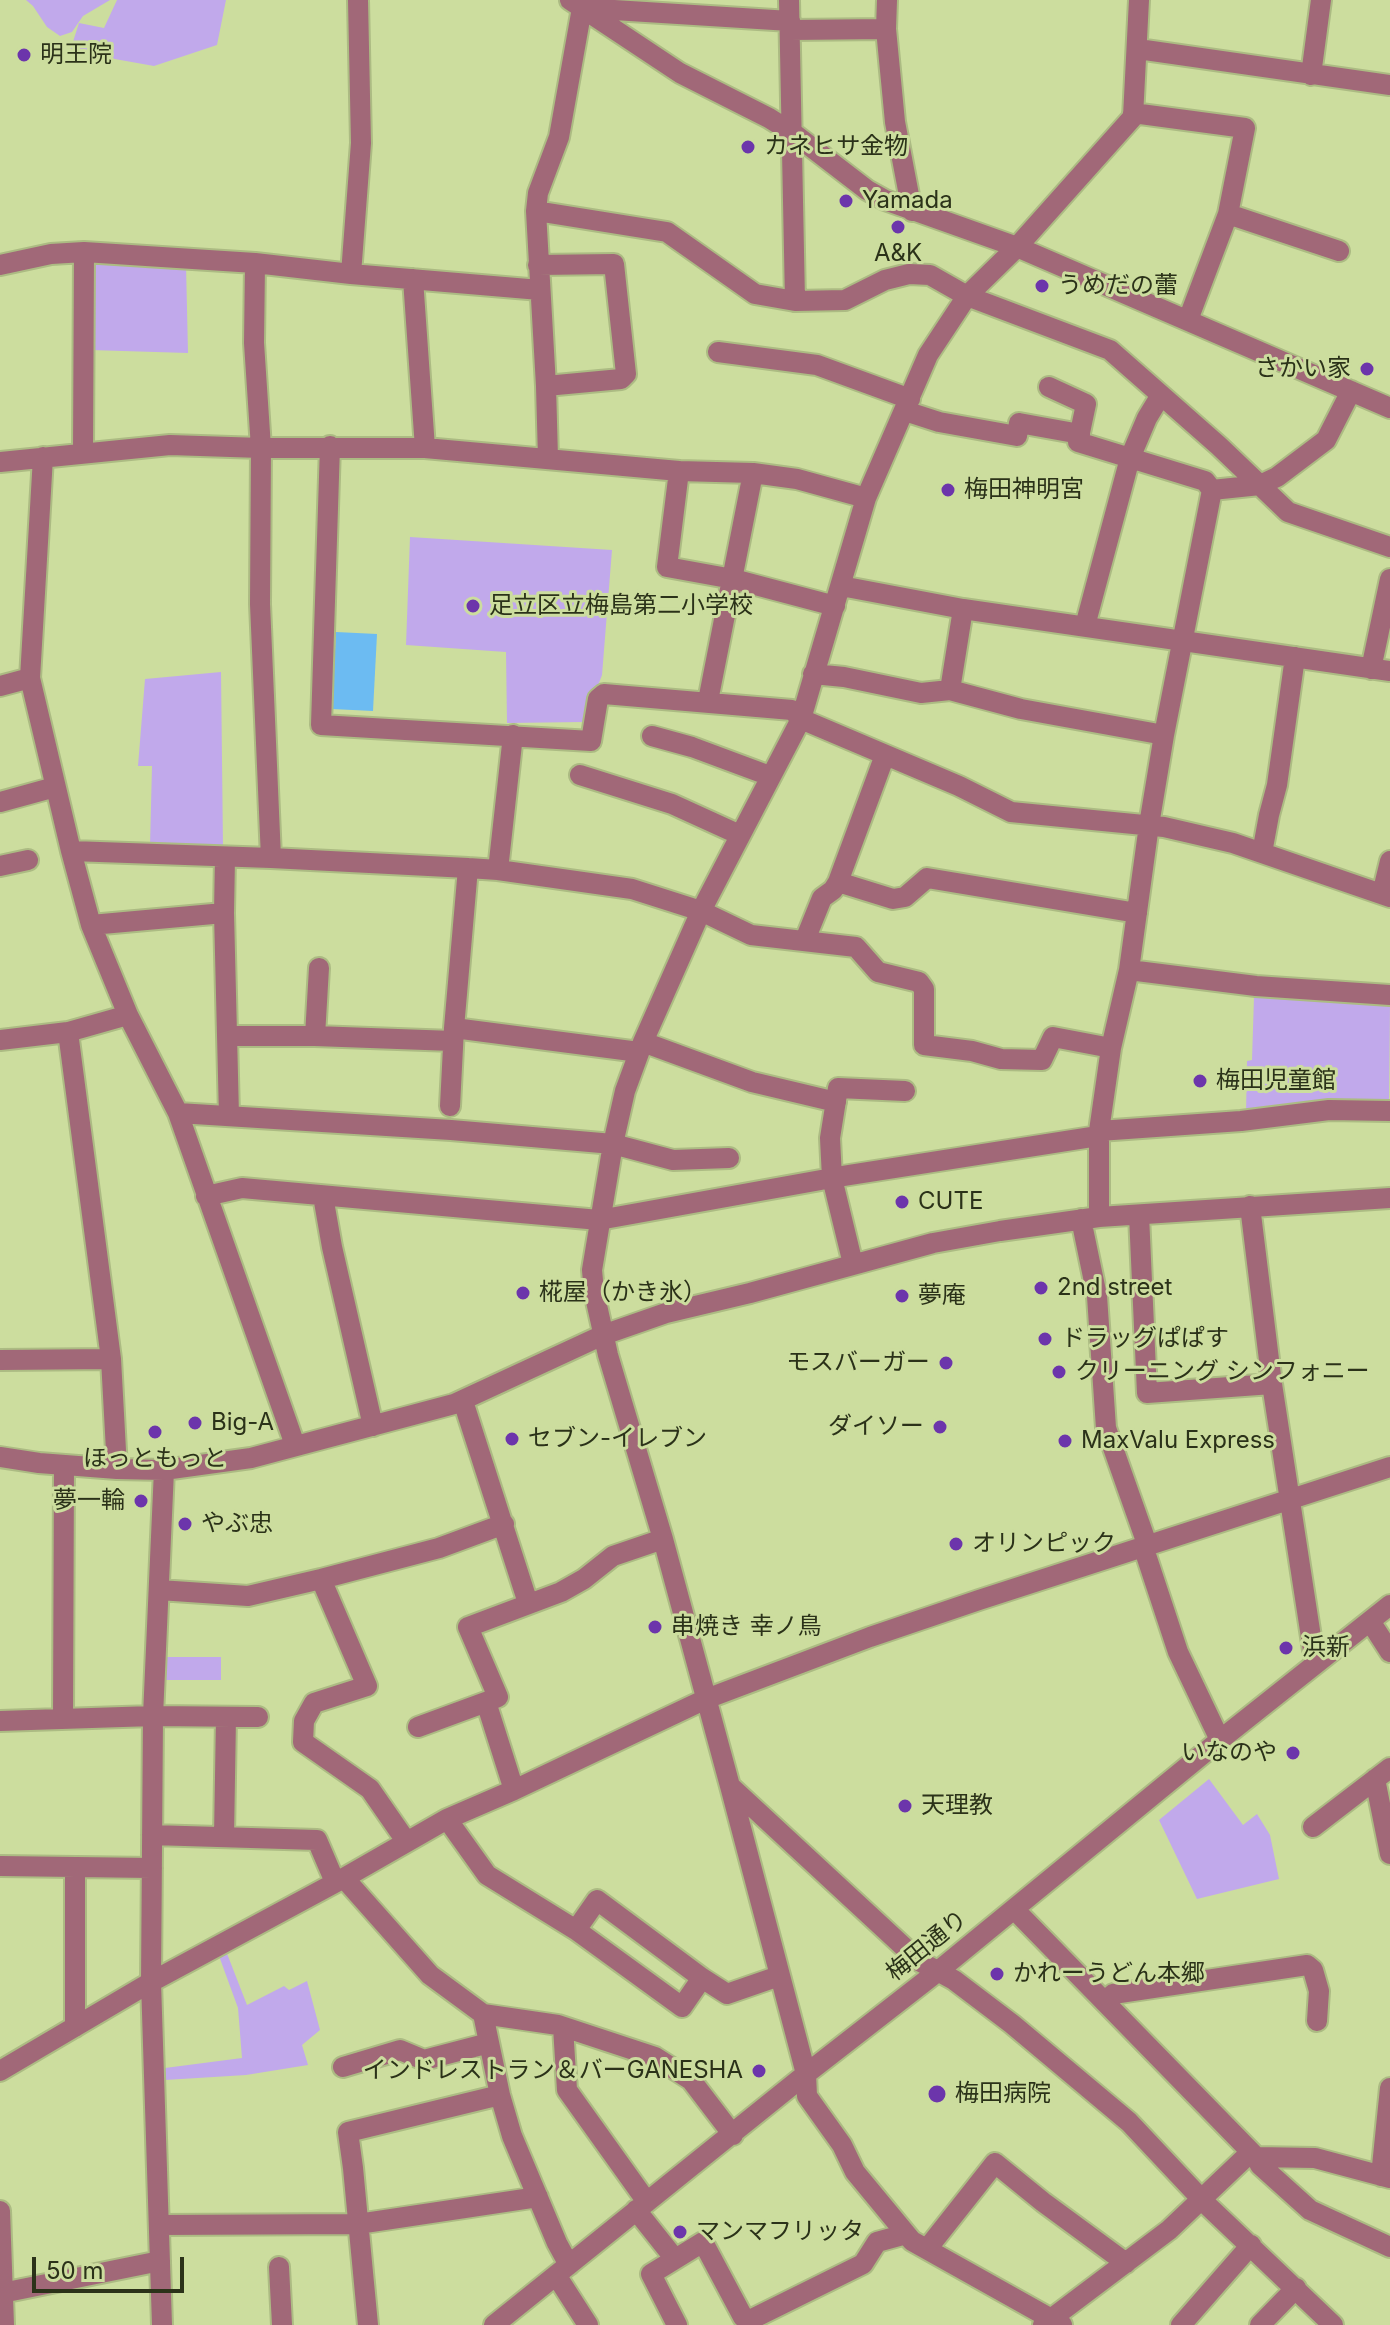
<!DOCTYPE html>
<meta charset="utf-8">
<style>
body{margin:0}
#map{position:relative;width:1390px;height:2325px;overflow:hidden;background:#ccdd9e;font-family:Inter,sans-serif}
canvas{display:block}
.scale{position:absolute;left:32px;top:2257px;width:152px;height:36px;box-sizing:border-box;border:4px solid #2b3219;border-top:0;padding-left:10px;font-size:24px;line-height:28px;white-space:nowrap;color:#2b3219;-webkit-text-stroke:6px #ccdd9e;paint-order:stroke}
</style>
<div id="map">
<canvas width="1390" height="2325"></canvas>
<div class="scale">50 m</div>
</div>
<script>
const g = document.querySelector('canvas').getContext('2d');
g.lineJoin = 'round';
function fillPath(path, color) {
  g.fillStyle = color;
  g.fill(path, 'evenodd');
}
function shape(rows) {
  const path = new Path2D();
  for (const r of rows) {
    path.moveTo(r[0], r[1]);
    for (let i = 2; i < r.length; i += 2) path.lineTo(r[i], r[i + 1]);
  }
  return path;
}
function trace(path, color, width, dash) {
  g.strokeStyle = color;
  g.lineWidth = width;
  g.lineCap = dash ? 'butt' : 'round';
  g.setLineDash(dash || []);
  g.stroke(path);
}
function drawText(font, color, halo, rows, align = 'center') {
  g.font = font + ' Inter,"Noto Sans JP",sans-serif';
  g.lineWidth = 6;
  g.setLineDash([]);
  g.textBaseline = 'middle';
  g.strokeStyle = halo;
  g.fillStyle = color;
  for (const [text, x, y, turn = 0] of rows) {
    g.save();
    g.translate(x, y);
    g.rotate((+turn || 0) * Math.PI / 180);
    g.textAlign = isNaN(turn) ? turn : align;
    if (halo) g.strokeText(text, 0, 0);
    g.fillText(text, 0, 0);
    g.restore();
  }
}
const green = shape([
 [26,0,110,0,83,16,72,32,60,36,47,27,33,6],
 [117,0,226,0,217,45,154,66,70,51,79,23,104,28],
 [91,262,186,265,188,353,90,350],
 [410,537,612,550,602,675,584,722,507,723,506,652,406,645],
 [221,672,223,848,150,846,152,766,138,766,145,679],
 [1254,997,1390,1003,1389,1102,1246,1114,1247,1061,1252,1060],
 [165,1657,221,1657,221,1680,164,1680],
 [1209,1779,1243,1825,1257,1814,1270,1835,1279,1879,1197,1899,1159,1820],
 [226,1951,247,2005,284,1986,289,1990,307,1981,320,2030,302,2045,308,2065,246,2075,165,2080,165,2068,242,2058,238,2008,219,1956]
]);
const water = shape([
 [336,632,377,634,373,711,332,709]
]);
const minor = shape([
 [570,0,680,73,769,118,793,133,867,190,885,200,1017,247,1390,408],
 [789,0,795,301],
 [887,0,886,29,895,122,912,211],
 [790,30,886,29],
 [1138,49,1390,85],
 [1311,75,1321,0],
 [1133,113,1245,128,1228,214,1339,251],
 [536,211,667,232,755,294,795,301,845,300,885,280,909,274,930,275,967,296,1110,350,1219,446,1288,512,1390,547],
 [255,263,254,343,261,448,260,604,271,858],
 [0,265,51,254,84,252,255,263,351,274,540,290],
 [538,265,614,264,626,374,621,379,546,386],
 [351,274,361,143,358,0],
 [413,279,425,448],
 [1188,320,1228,214],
 [718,352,817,365,910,399],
 [1049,387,1086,404,1078,442,1205,481,1212,490],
 [905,411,939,422,1017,436,1019,423,1080,434],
 [330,446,321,725,591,741,598,699,604,694,792,710,801,719,959,786,1011,812,1164,827,1233,843,1390,897],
 [83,453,84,252],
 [43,457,30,678,71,851,91,925,128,1015,178,1113,295,1445],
 [548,458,546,386,536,211,538,193,559,137,582,8,790,21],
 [0,462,170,445,261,448,425,448,679,471,753,473,797,479,866,498],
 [679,471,667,567,733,579,835,606],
 [841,586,963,609,1390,671],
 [1085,626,1130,458,1147,418,1161,395],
 [1371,669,1390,579],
 [813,674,844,677,921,693,950,690,1021,709,1164,735],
 [0,686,30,678],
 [950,690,963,609],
 [708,701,753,473],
 [652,736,692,747,770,776],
 [580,775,672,804,740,835],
 [0,802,55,787],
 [71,851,271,858,468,868,498,870,632,889,701,911,751,935,856,947,878,972,919,982,924,989,924,1045,972,1051,1001,1059,1042,1060,1053,1037,1111,1048],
 [1262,853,1269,815,1277,785,1295,657],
 [225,857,224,913,229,1116],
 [0,866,28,860],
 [498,870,513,735],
 [838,882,893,899,905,897,927,878,1137,913],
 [1382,894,1390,861],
 [91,925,224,913],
 [805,940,822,898,833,890,838,882,885,755],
 [1129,970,1256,986,1390,995],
 [454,1028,639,1052],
 [68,1032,111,1359,117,1469],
 [227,1036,315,1036,453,1041],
 [315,1036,319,968],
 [0,1040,68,1032,128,1015],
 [643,1042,752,1082,836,1102],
 [450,1106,454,1028,468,868],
 [178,1113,451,1130,613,1144,673,1160,729,1158],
 [1099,1131,1241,1121,1329,1110,1390,1111],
 [206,1196,242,1188,599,1220,843,1176,1098,1136],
 [323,1196,332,1247,373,1426],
 [1250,1206,1272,1384,1315,1663],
 [1139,1215,1147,1393,1272,1384],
 [1099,1217,1099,1131,1111,1048,1129,970,1149,825,1164,735,1212,490,1260,485,1277,477,1326,440,1351,391],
 [1081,1219,1097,1296,1106,1428,1147,1544],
 [853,1264,832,1178,830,1138,838,1088,905,1091],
 [0,1360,111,1359],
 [463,1401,528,1603],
 [0,1457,39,1463,117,1469,164,1470,251,1458,454,1404,603,1335,666,1313,750,1293,933,1243,1000,1231,1099,1217,1390,1198],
 [1143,1546,1178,1652,1220,1740],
 [321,1579,367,1686,314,1703,304,1721,303,1742,370,1789,406,1841],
 [159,1590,248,1596,321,1579,439,1548,504,1524],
 [1370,1621,1390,1652],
 [63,1719,64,1465],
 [0,1721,153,1716,258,1717],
 [418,1727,486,1702],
 [1375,1779,1390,1854],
 [730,1786,919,1961,954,1980,1012,2024,1129,2122,1207,2205,1333,2325],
 [514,1790,486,1702,498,1697,468,1627,561,1592,584,1579,613,1556,663,1539],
 [447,1819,487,1875,576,1930,682,2007,702,1978],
 [1313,1827,1390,1768],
 [152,1835,317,1840,335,1882],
 [224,1837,226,1717],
 [0,1866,152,1868],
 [344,1878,430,1975,483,2014,500,2095,512,2136,557,2243,569,2265],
 [1014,1909,1256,2157,1260,2165,1310,2210,1390,2247],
 [576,1930,597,1900,702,1978,727,1994,779,1976],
 [1105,2002,1113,1994,1307,1965,1313,1970,1319,1991,1317,2021],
 [483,2014,558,2025,655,2057,691,2080,733,2135],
 [75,2027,75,1867],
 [563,2027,567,2090,647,2202],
 [343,2067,400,2050,424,2060,489,2043],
 [0,2071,151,1982,344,1878,447,1819,514,1790,706,1699,870,1637,979,1600,1390,1467],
 [1256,2157,1315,2158,1390,2178],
 [1381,2176,1390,2088],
 [636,2210,675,2259],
 [0,2211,4,2325],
 [159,2225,358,2224,538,2197],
 [927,2249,995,2163,1043,2202,1126,2263],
 [279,2267,282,2325],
 [556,2275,588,2325],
 [2,2293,160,2261],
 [162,2325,151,1982,153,1716,164,1470],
 [368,2325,353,2168,348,2132,500,2095],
 [494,2325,806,2074,937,1972,1220,1740,1390,1605],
 [677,2325,651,2274,703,2242,743,2317,750,2320,863,2264,877,2242,906,2234],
 [1043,2325,1169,2230,1251,2152],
 [1062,2325,912,2241,855,2172,842,2145,807,2096,806,2074,730,1786,663,1539,608,1355,594,1292,592,1270,613,1144,625,1091,643,1042,701,911,801,719,866,498,928,355,967,296,1017,247,1133,117,1139,0],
 [1181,2325,1251,2245],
 [1260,2325,1296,2288]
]);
const markers = [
 [24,55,8,"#6c35ab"],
 [748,147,8,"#6c35ab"],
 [846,201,8,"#6c35ab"],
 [898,227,8,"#6c35ab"],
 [1042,286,8,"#6c35ab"],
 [1367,369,8,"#6c35ab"],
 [948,490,8,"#6c35ab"],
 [473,606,8,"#6c35ab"],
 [1200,1081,8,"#6c35ab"],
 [902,1202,8,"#6c35ab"],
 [1041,1288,8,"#6c35ab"],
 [523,1293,8,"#6c35ab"],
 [902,1296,8,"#6c35ab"],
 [1045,1339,8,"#6c35ab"],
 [946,1363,8,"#6c35ab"],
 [1059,1372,8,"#6c35ab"],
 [195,1423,8,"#6c35ab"],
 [940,1427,8,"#6c35ab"],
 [155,1432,8,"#6c35ab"],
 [512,1439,8,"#6c35ab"],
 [1065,1441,8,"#6c35ab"],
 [141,1501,8,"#6c35ab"],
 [185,1524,8,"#6c35ab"],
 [956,1544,8,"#6c35ab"],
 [655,1627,8,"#6c35ab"],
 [1286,1648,8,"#6c35ab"],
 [1293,1753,8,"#6c35ab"],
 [905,1806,8,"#6c35ab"],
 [997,1974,8,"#6c35ab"],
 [759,2071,8,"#6c35ab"],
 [937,2094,10,"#6c35ab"],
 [680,2232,8,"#6c35ab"]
];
const poiNames = [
 ["明王院",40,55],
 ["カネヒサ金物",764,147],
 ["Yamada",862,201],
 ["A&K",898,254,"center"],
 ["うめだの蕾",1058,286],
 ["さかい家",1351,369,"right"],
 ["梅田神明宮",964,490],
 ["足立区立梅島第二小学校",489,606],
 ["梅田児童館",1216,1081],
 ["CUTE",918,1202],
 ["2nd street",1057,1288],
 ["椛屋（かき氷）",539,1293],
 ["夢庵",918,1296],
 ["ドラッグぱぱす",1061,1339],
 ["モスバーガー",930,1363,"right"],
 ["クリーニング シンフォニー",1075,1372],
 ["Big-A",211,1423],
 ["ダイソー",924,1427,"right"],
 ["セブン-イレブン",528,1439],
 ["MaxValu Express",1081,1441],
 ["ほっともっと",155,1459,"center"],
 ["夢一輪",125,1501,"right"],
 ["やぶ忠",201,1524],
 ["オリンピック",972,1544],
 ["串焼き 幸ノ鳥",671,1627],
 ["浜新",1302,1648],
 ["いなのや",1277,1753,"right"],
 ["天理教",921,1806],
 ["かれーうどん本郷",1013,1974],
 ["インドレストラン＆バーGANESHA",743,2071,"right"],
 ["梅田病院",955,2094],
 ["マンマフリッタ",696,2232]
];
const streetNames = [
 ["梅田通り",927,1946,-39]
];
fillPath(green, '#c1a9eb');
fillPath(water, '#6cbbf2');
trace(minor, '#acbb83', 24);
trace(minor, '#a16878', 20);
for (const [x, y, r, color] of markers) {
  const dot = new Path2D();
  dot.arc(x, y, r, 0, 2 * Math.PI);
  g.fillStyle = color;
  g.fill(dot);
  trace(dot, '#ccdd9e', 3);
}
drawText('24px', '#2b3219', '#ccdd9e', poiNames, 'left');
drawText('24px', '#2b3219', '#ccdd9e', streetNames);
</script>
